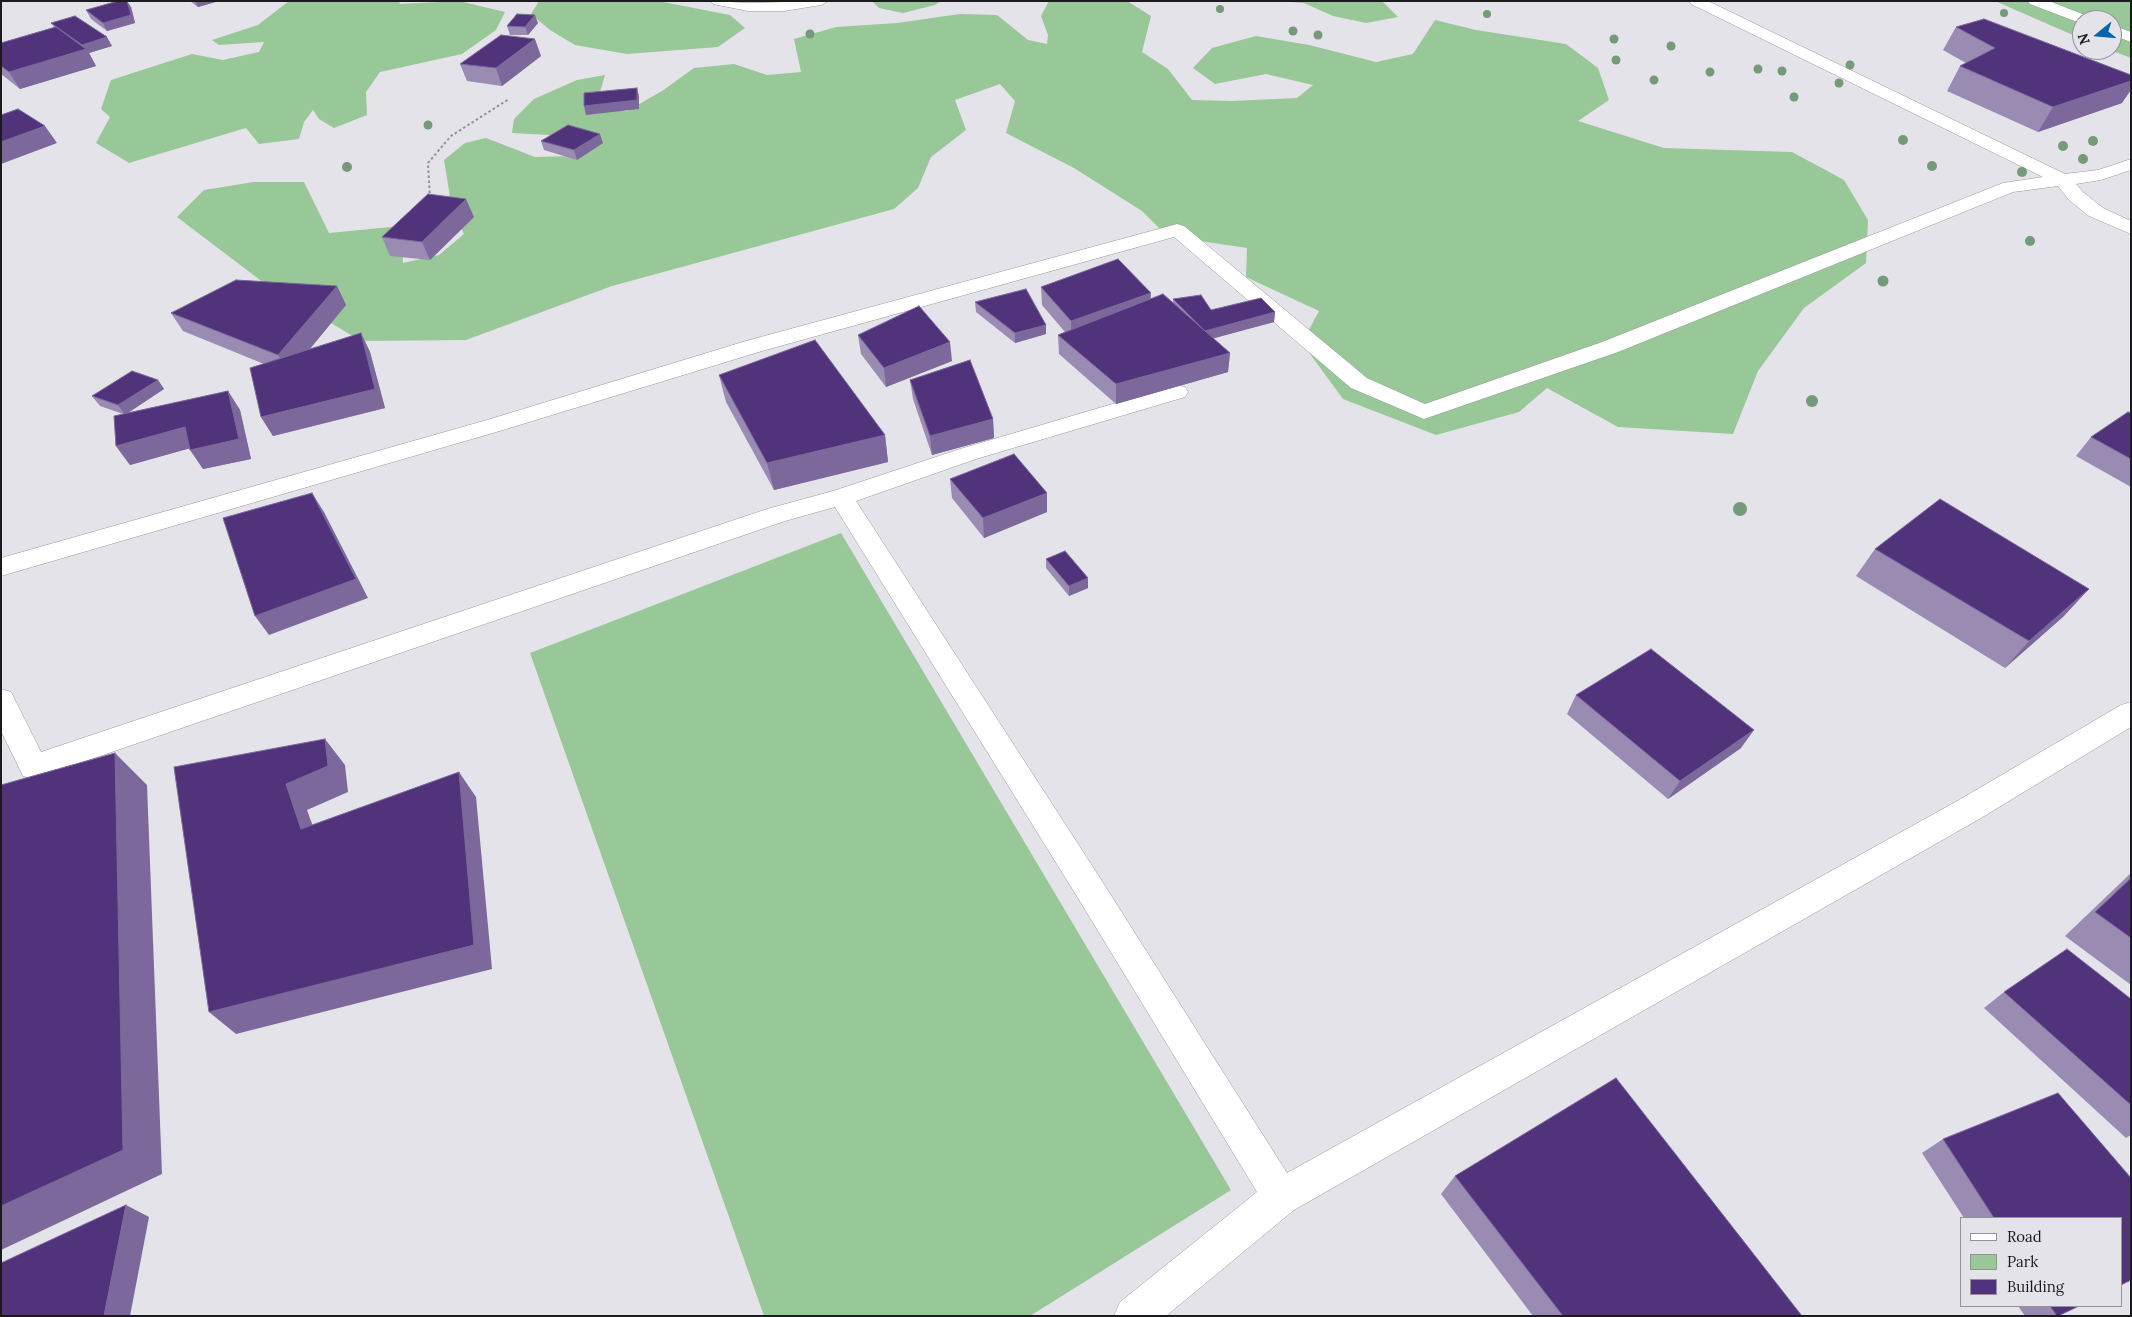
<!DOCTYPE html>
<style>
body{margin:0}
#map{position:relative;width:2132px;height:1317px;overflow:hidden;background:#e4e3e9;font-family:Lora,serif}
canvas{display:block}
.frame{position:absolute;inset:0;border:2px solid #1b1a1c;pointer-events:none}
.legend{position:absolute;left:1960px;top:1217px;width:162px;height:90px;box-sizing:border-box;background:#e4e3e9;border:1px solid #949397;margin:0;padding:6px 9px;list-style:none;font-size:15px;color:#1b1a1c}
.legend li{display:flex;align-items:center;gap:10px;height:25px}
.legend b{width:25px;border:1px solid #949397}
.north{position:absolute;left:2072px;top:10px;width:50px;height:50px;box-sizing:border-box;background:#e4e3e9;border:1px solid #949397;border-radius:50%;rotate:253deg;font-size:14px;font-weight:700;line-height:20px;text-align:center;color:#1b1a1c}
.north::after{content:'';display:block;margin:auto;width:18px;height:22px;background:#0265b2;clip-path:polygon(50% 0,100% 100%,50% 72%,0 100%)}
</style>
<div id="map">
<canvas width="2132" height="1317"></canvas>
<div class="frame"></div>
<ul class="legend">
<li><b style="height:6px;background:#fff"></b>Road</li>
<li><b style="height:14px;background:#98c798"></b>Park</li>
<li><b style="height:14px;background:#50337a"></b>Building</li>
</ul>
<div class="north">N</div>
</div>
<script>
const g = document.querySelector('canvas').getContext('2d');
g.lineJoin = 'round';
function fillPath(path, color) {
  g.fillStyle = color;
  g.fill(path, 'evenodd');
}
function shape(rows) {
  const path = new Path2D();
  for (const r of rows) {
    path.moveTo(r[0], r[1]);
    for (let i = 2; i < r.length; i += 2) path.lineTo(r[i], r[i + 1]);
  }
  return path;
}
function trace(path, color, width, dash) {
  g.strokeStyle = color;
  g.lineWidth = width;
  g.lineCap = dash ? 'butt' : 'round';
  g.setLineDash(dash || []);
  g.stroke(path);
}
const green = shape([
 [289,1,399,1,400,4,459,1,505,12,496,30,462,54,380,72,366,92,367,115,334,128,319,119,313,110,304,122,299,139,259,144,246,128,129,163,96,143,110,117,101,109,111,80,192,54,223,60,259,52,264,42,219,45,212,40,258,25],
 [539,1,658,1,730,15,745,28,718,47,627,54,575,45,550,30,531,14],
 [872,1,941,1,935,5,903,13,879,8],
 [1049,1,1127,1,1151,16,1142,52,1168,69,1192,100,1232,101,1297,98,1313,85,1266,74,1215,84,1193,68,1212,48,1256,36,1309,45,1376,62,1413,54,1435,20,1476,30,1566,44,1598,68,1609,100,1578,121,1664,148,1792,152,1844,180,1868,220,1866,263,1804,308,1758,371,1733,434,1618,427,1547,388,1519,412,1436,435,1343,399,1302,343,1319,311,1246,277,1247,248,1167,236,1142,211,1074,168,1006,133,1015,101,1000,84,955,100,966,130,931,157,918,188,894,209,612,286,466,340,361,341,264,283,177,217,204,190,254,182,304,182,329,233,401,226,403,263,439,255,464,234,452,209,444,160,465,143,486,138,535,157,572,156,577,140,549,135,512,133,514,119,534,99,577,80,605,75,600,92,586,110,627,111,662,91,694,68,734,64,767,75,801,72,794,39,836,27,897,23,960,14,997,15,1028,40,1047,44,1048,35,1041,16],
 [1276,1,1382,1,1398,17,1366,23,1333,16,1304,3],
 [1995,1,2131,1,2131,58,2110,50,2112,50,2112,20,2082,20,2082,39],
 [841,533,1231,1190,1030,1316,764,1316,530,653]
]);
const path = shape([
 [430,198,428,163,451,136,509,99]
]);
const minor = shape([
 [711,1,748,3,828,1,821,5,784,11,748,11,713,4,711,1],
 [1689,1,1708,1,2065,174,2098,170,2131,159,2131,170,2101,180,2076,184,2083,192,2103,208,2131,221,2131,234,2089,216,2069,200,2058,186,2013,192,1618,352,1424,419,1351,388,1174,237,762,351,503,430,1,576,1,558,487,420,746,341,1177,224,1184,226,1367,378,1425,404,1602,342,2003,183,2043,177,1691,4,1689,1],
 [2028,1,2049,1,2090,17,2093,20,2082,20,2082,24,2080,23,2030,4,2028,1],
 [2112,25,2131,32,2131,42,2112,35,2112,25],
 [1177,385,1185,387,1188,392,1185,397,976,459,856,501,1100,878,1287,1173,1959,800,2121,705,2131,702,2131,727,1981,818,1294,1210,1166,1316,1114,1316,1120,1302,1257,1192,1078,898,835,507,785,521,33,779,23,776,1,731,1,689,11,692,41,752,767,509,833,491,960,449,1177,385]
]);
const trees = [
 [1220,9,4],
 [2004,13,4],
 [1487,14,4],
 [1293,31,4.5],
 [810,34,4.5],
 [1318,35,4.5],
 [1614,39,4.5],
 [1671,46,4.5],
 [1616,60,4.5],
 [1850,65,4.5],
 [1758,69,4.5],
 [1782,71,4.5],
 [1710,72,4.5],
 [1654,80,4.5],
 [1839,83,4.5],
 [1794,97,4.5],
 [428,125,4.5],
 [1903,140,5],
 [2093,141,5],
 [2063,146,5],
 [2083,159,5],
 [1932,166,5],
 [347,167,5],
 [2022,172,5],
 [2030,241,5],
 [1883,281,5.5],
 [1812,401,6],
 [1740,509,7]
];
const wall = shape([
 [190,1,219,1,198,7],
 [131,7,135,23,107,31,91,19,86,10],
 [51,23,112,46,89,53,96,66,20,89,1,74,1,43,54,27],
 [538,23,528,35,510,35,507,26],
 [1956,27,2122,103,2038,132,1947,91,1960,66,1966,63,1943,50],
 [541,56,502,86,467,81,460,64],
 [541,141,603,143,577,160,544,150],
 [474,217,430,260,390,256,382,237],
 [337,286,346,305,310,349,361,333,370,352,385,408,273,436,261,417,264,364,183,331,171,313],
 [1041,287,1151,299,1173,303,1173,299,1211,310,1275,312,1274,322,1213,338,1230,353,1228,372,1116,404,1059,354,1058,335,1065,332,1042,305],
 [975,302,1046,325,1046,334,1015,343,976,312],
 [858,335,952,361,886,387,861,354],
 [719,375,885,435,888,462,774,490,726,402],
 [158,380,164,389,127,413,228,391,240,410,251,459,203,469,190,448,130,465,116,446,123,414,100,406,92,396],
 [910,380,993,419,994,438,932,455,913,399],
 [2131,413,2131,487,2076,456,2091,437],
 [950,479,1047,512,984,538,952,498],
 [1875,549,2064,616,2005,668,1856,576],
 [1046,559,1088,588,1069,596,1046,568],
 [1576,695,1741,748,1668,799,1567,714],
 [2131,873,2131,985,2065,936],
 [2004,992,2131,999,2131,1135,2126,1138,1984,1008],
 [1943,1139,2121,1218,1964,1218,1922,1153],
 [1455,1176,1802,1316,1533,1316,1441,1194],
 [2018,1306,2079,1306,2058,1316,2025,1316]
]);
const shadedWall = shape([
 [127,1,131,7,135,23,107,31,103,23],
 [195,1,219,1,198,7],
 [535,15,538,23,528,35,525,27],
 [107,37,112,46,89,53,96,66,20,89,9,72,85,49,82,45],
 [535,39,541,56,502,86,496,68],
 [2131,81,2131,90,2122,103,2038,132,2053,107],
 [637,88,639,96,639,109,586,115,584,106],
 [45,126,57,143,1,164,1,142],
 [600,134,603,143,577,160,574,150],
 [466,199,474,217,430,260,422,242],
 [337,286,346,305,289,374,278,355],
 [1151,293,1150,312,1071,339,1071,321],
 [1275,312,1274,322,1204,341,1205,331],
 [1046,325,1046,334,1015,343,1015,333],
 [361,333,370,352,385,408,273,436,261,417],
 [950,342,952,361,886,387,884,368],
 [1230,353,1228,372,1116,404,1116,384],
 [158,380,164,389,125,415,118,405],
 [228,391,240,410,251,459,203,469,190,450],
 [993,419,994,438,932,455,930,436],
 [185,427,198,446,130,465,116,446],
 [885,435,888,462,774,490,767,463],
 [312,493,324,512,368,598,269,635,255,616],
 [1047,493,1047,512,984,538,983,518],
 [1088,578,1088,588,1069,596,1069,586],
 [2089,589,2064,616,2005,668,2029,641],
 [1754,730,1741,748,1668,799,1680,781],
 [325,739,345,765,348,792,307,810,323,854,301,829,286,784],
 [115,753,147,785,162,1174,1,1250,1,1206],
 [459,772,476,797,492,969,236,1034,209,1012],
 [126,1205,149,1217,130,1316,104,1316]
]);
const building = shape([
 [118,1,127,1,131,15,103,23,86,10,118,1],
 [517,14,535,15,525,27,507,26,517,14],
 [75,16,107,37,82,45,51,23,75,16],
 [1984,19,2131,75,2131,81,2053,107,1960,66,1995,48,1956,27,1984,19],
 [56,27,86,49,9,72,1,66,1,43,56,27],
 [501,35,535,39,496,68,460,64,501,35],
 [637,88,637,100,584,106,584,93,637,88],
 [18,109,45,126,1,142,1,115,18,109],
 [568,125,600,134,574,150,541,141,568,125],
 [428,194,466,199,422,242,382,237,428,194],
 [1118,259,1151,293,1071,321,1041,287,1118,259],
 [236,280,337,286,278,355,171,313,236,280],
 [1026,289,1046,325,1015,333,975,302,1026,289],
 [1163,294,1230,353,1116,384,1058,335,1163,294],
 [1201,295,1211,310,1261,298,1275,312,1205,331,1173,299,1201,295],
 [919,306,950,342,884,368,858,335,919,306],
 [361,333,375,389,261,417,250,368,361,333],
 [815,340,885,435,767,463,719,375,815,340],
 [970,360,993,419,930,436,910,380,970,360],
 [132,371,158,380,118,405,92,396,132,371],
 [228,391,239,439,190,450,185,427,116,446,114,416,228,391],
 [2128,412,2131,413,2131,459,2091,437,2128,412],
 [1014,454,1047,493,983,518,950,479,1014,454],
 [312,493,356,579,255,616,223,518,312,493],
 [1940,499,2089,589,2029,641,1875,549,1940,499],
 [1065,551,1088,578,1069,586,1046,559,1065,551],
 [1651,649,1754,730,1680,781,1576,695,1651,649],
 [325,739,328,766,286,784,301,829,459,772,474,945,209,1012,174,767,325,739],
 [115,753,123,1150,1,1206,1,785,115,753],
 [2131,878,2131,938,2095,912,2131,878],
 [2067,949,2131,999,2131,1105,2004,992,2067,949],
 [1616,1078,1802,1316,1563,1316,1455,1176,1616,1078],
 [2058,1093,2131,1178,2131,1280,2121,1285,2121,1218,1994,1218,1943,1139,2058,1093],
 [126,1205,104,1316,1,1316,1,1263,126,1205],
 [2050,1306,2079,1306,2058,1316,2057,1316,2050,1306]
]);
fillPath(green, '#98c798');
trace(minor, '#9a989d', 1);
trace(path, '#919094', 2, [2.5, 2.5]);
fillPath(minor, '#fff');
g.fillStyle = '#749a7a';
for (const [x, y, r] of trees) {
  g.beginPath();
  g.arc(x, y, r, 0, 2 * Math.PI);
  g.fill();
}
fillPath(wall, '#9a8bb2');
fillPath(shadedWall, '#7c689b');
fillPath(building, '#50337a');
trace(building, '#7c689b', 1);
</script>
